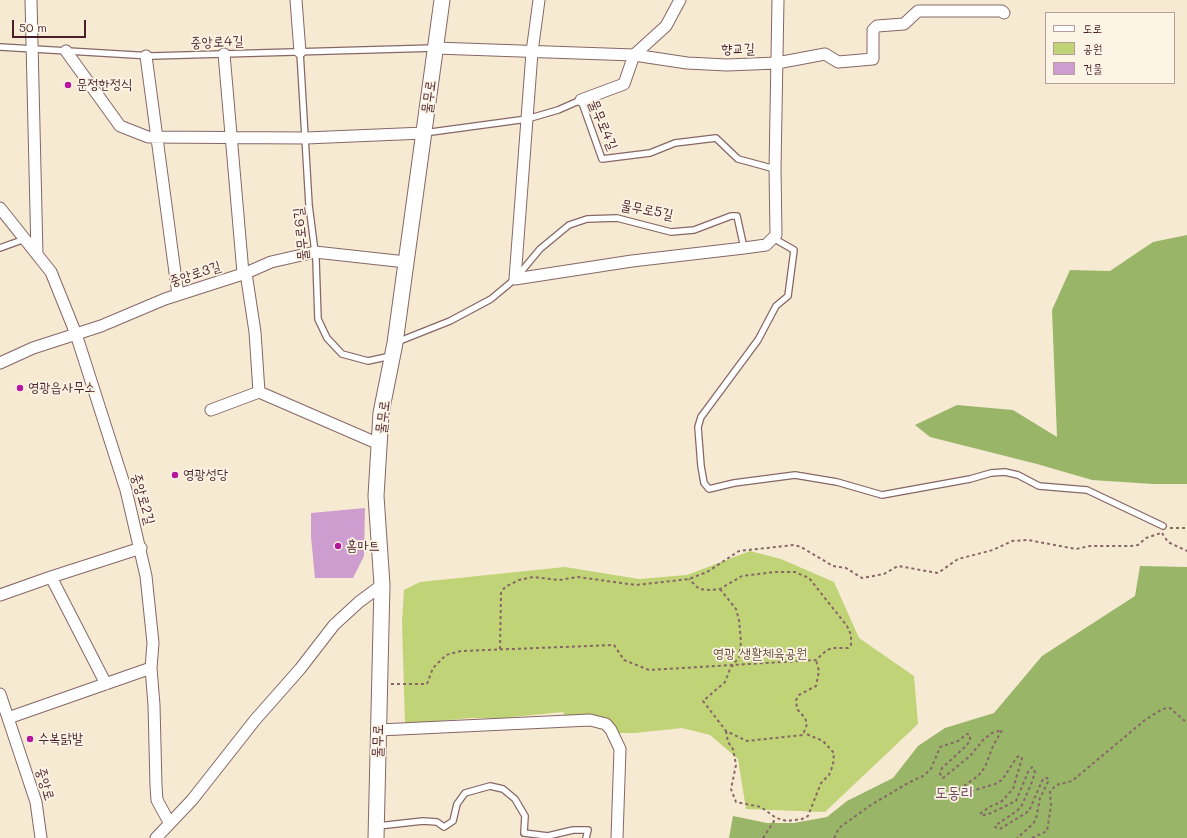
<!DOCTYPE html>
<meta charset="utf-8">
<style>
body{margin:0}
#map{position:relative;width:1187px;height:838px;overflow:hidden;background:#f7ead3;font-family:Mali,"Poor Story",sans-serif}
canvas{display:block}
.legend{position:absolute;left:1045px;top:12px;width:130px;height:72px;box-sizing:border-box;background:#fcf5e5;border:1px solid #b59f9b;margin:0;padding:5px 7px;list-style:none;font-size:12px;color:#4a1f2b}
.legend li{display:flex;align-items:center;gap:8px;height:20px}
.legend b{width:20px;border:1px solid #b59f9b}
.scale{position:absolute;left:12px;top:20px;width:74px;height:18px;box-sizing:border-box;border:2px solid #4a1f2b;border-top:0;padding-left:5px;font-size:12px;line-height:14px;white-space:nowrap;color:#4a1f2b;-webkit-text-stroke:3px #fcf5e5;paint-order:stroke}
</style>
<div id="map">
<canvas width="1187" height="838"></canvas>
<ul class="legend">
<li><b style="height:5px;background:#fff"></b>도로</li>
<li><b style="height:11px;background:#c0d377"></b>공원</li>
<li><b style="height:11px;background:#ce9dd0"></b>건물</li>
</ul>
<div class="scale">50 m</div>
</div>
<script>
const g = document.querySelector('canvas').getContext('2d');
g.lineJoin = 'round';
function fillPath(path, color) {
  g.fillStyle = color;
  g.fill(path, 'evenodd');
}
function shape(rows) {
  const path = new Path2D();
  for (const r of rows) {
    path.moveTo(r[0], r[1]);
    for (let i = 2; i < r.length; i += 2) path.lineTo(r[i], r[i + 1]);
  }
  return path;
}
function trace(path, color, width, dash) {
  g.strokeStyle = color;
  g.lineWidth = width;
  g.lineCap = dash ? 'butt' : 'round';
  g.setLineDash(dash || []);
  g.stroke(path);
}
function drawText(font, color, halo, rows, align = 'center') {
  g.font = font + ' Mali,"Poor Story",sans-serif';
  g.lineWidth = 3.5;
  g.setLineDash([]);
  g.textBaseline = 'middle';
  g.strokeStyle = halo;
  g.fillStyle = color;
  for (const [text, x, y, turn = 0] of rows) {
    g.save();
    g.translate(x, y);
    g.rotate((+turn || 0) * Math.PI / 180);
    g.textAlign = isNaN(turn) ? turn : align;
    if (halo) g.strokeText(text, 0, 0);
    g.fillText(text, 0, 0);
    g.restore();
  }
}
const green = shape([
 [750,551,781,559,834,582,859,638,914,676,918,724,825,812,746,809,738,759,710,735,682,728,635,733,615,733,608,720,570,725,563,712,502,718,471,718,405,724,402,622,404,590,420,582,565,567,639,579,687,575]
]);
const forest = shape([
 [1187,235,1187,484,1153,484,1092,480,1037,464,930,437,915,425,957,405,1013,410,1057,437,1052,310,1070,270,1110,271,1153,242],
 [1140,566,1187,567,1187,838,729,838,733,816,767,823,794,823,827,817,847,801,893,778,918,746,945,728,994,713,1042,656,1135,596]
]);
const building = shape([
 [365,508,364,556,353,578,315,578,311,537,311,513]
]);
const path = shape([
 [1170,528,1187,528],
 [1162,533,1168,542,1187,551],
 [720,589,736,609,739,620,741,642,739,657,730,669,725,682,703,701,726,731,747,741,803,735,807,724,805,718,797,709,796,700,799,695,816,686,819,671,816,660],
 [500,649,501,593,505,587,519,580,533,577,559,580,578,577,636,585,663,582,689,579,707,572,739,551,794,545,801,547,833,566,846,568,862,578,884,574,898,566,938,573,958,559,993,550,1012,541,1028,540,1076,549,1090,546,1131,546,1138,545,1146,538,1161,533],
 [391,684,427,684,433,668,446,655,461,651,614,645,624,660,649,670,816,660,827,650,833,648,848,648,851,645,851,635,847,626,809,578,795,572,775,572,742,576,720,589,711,590,699,589,689,579],
 [726,731,728,742,733,749,736,765,731,789,736,802,761,807,776,818,787,821,802,819,808,816,821,783,829,775,833,765,834,753,823,741,804,733],
 [763,838,776,818],
 [834,838,839,828,871,805,908,783,923,776,931,769,940,747,958,741,967,734,970,735,970,741,965,747,942,768,940,774,943,778,970,756,983,740,992,733,1002,730,993,746,985,767,978,776,958,790,965,793,995,784,1002,780,1017,757,1020,756,1022,758,1013,789,1001,802,989,807,980,814,984,815,991,813,1016,801,1028,772,1032,767,1035,772,1032,782,1022,805,1017,811,996,825,995,827,1000,829,1029,811,1042,781,1044,778,1047,778,1049,780,1040,798,1036,819,1033,824,1017,838],
 [1032,838,1047,831,1051,806,1050,792,1056,785,1072,781,1145,720,1162,709,1170,708,1187,723]
]);
const service = shape([
 [0,47,152,56,435,48],
 [300,52,309,205,316,260,318,319,327,338,342,354,368,361,391,356],
 [424,133,527,119,558,110,581,100,602,159,650,153,675,143,716,138,738,159,775,169],
 [773,238,794,250,788,296,776,306,758,340,701,417,698,427,701,466,704,483,709,489,734,483,795,475,837,482,882,495,970,479,991,473,1005,472,1018,475,1039,486,1087,490,1163,526],
 [0,248,25,239],
 [397,342,450,321,491,299,515,279,540,249,569,225,587,219,617,218,671,232,694,230,731,216,737,216,744,248],
 [378,826,423,821,437,822,444,827,453,821,457,804,465,793,490,786,503,789,515,799,525,816,524,833,548,836,573,830,588,830,586,838]
]);
const minor = shape([
 [31,0,37,254],
 [296,0,300,52],
 [539,0,532,52,515,279,632,261,744,248,766,245,776,235,775,169,778,0],
 [435,48,634,55,687,63,727,65,777,63,825,54,838,62,873,59,873,30,877,26,904,24,918,11,1002,11,1004,13],
 [66,51,120,126,148,137,306,138,424,133],
 [224,54,243,273],
 [146,56,178,295],
 [581,100,624,84,634,55,666,26,680,0],
 [0,208,51,272,76,334,126,490,146,576,153,643,151,668,154,705,156,786,157,800,169,822],
 [246,273,255,332,259,392,379,444],
 [0,363,33,348,101,326,165,299,246,273,271,262,315,252,406,262],
 [211,410,259,392],
 [51,577,141,548],
 [0,595,51,577,106,684],
 [0,694,36,802,41,838],
 [8,718,151,668],
 [379,730,590,720,606,724,611,730,620,749,617,838],
 [156,838,192,800,255,720,300,669,334,625,359,602,382,585]
]);
const secondary = shape([
 [376,838,382,585,376,496,381,413,395,343,442,0]
]);
const markers = [
 [68,85,4,"#b5179e"],
 [20,388,4,"#b5179e"],
 [175,475,4,"#b5179e"],
 [338,546,4,"#b5179e"],
 [30,739,4,"#b5179e"]
];
const streetNames = [
 ["중앙로4길",217,42,-2],
 ["향교길",738,49,-1],
 ["물무로",429,97,-83],
 ["물무로4길",603,125,67],
 ["물무로5길",647,210,11],
 ["물무로6길",301,234,-96],
 ["중앙로3길",195,274,-18],
 ["물무로",383,417,-83],
 ["중앙로2길",143,499,74],
 ["물무로",378,741,-89],
 ["중앙로",45,784,74]
];
const poiNames = [
 ["문정한정식",76,85],
 ["영광읍사무소",28,388],
 ["영광성당",183,475],
 ["홈마트",346,546],
 ["수복닭발",38,739]
];
const parkNames = [
 ["영광 생활체육공원",760,654]
];
const quarterNames = [
 ["도동리",954,793]
];
fillPath(green, '#c0d377');
fillPath(forest, '#98b568');
fillPath(building, '#ce9dd0');
trace(service, '#876666', 8);
trace(minor, '#876666', 13);
trace(secondary, '#876666', 17);
trace(path, '#876666', 2, [3, 3]);
trace(service, '#fff', 5.5);
trace(minor, '#fff', 11);
trace(secondary, '#fff', 15);
for (const [x, y, r, color] of markers) {
  const dot = new Path2D();
  dot.arc(x, y, r, 0, 2 * Math.PI);
  g.fillStyle = color;
  g.fill(dot);
  trace(dot, '#fcf5e5', 1.5);
}
drawText('14px', '#4a1f2b', '#fcf5e5', streetNames);
drawText('14px', '#4a1f2b', '#fcf5e5', poiNames, 'left');
drawText('14px', '#684c3e', '#fcf5e5', parkNames);
drawText('16px', '#784b65', '#fcf5e5', quarterNames);
</script>
